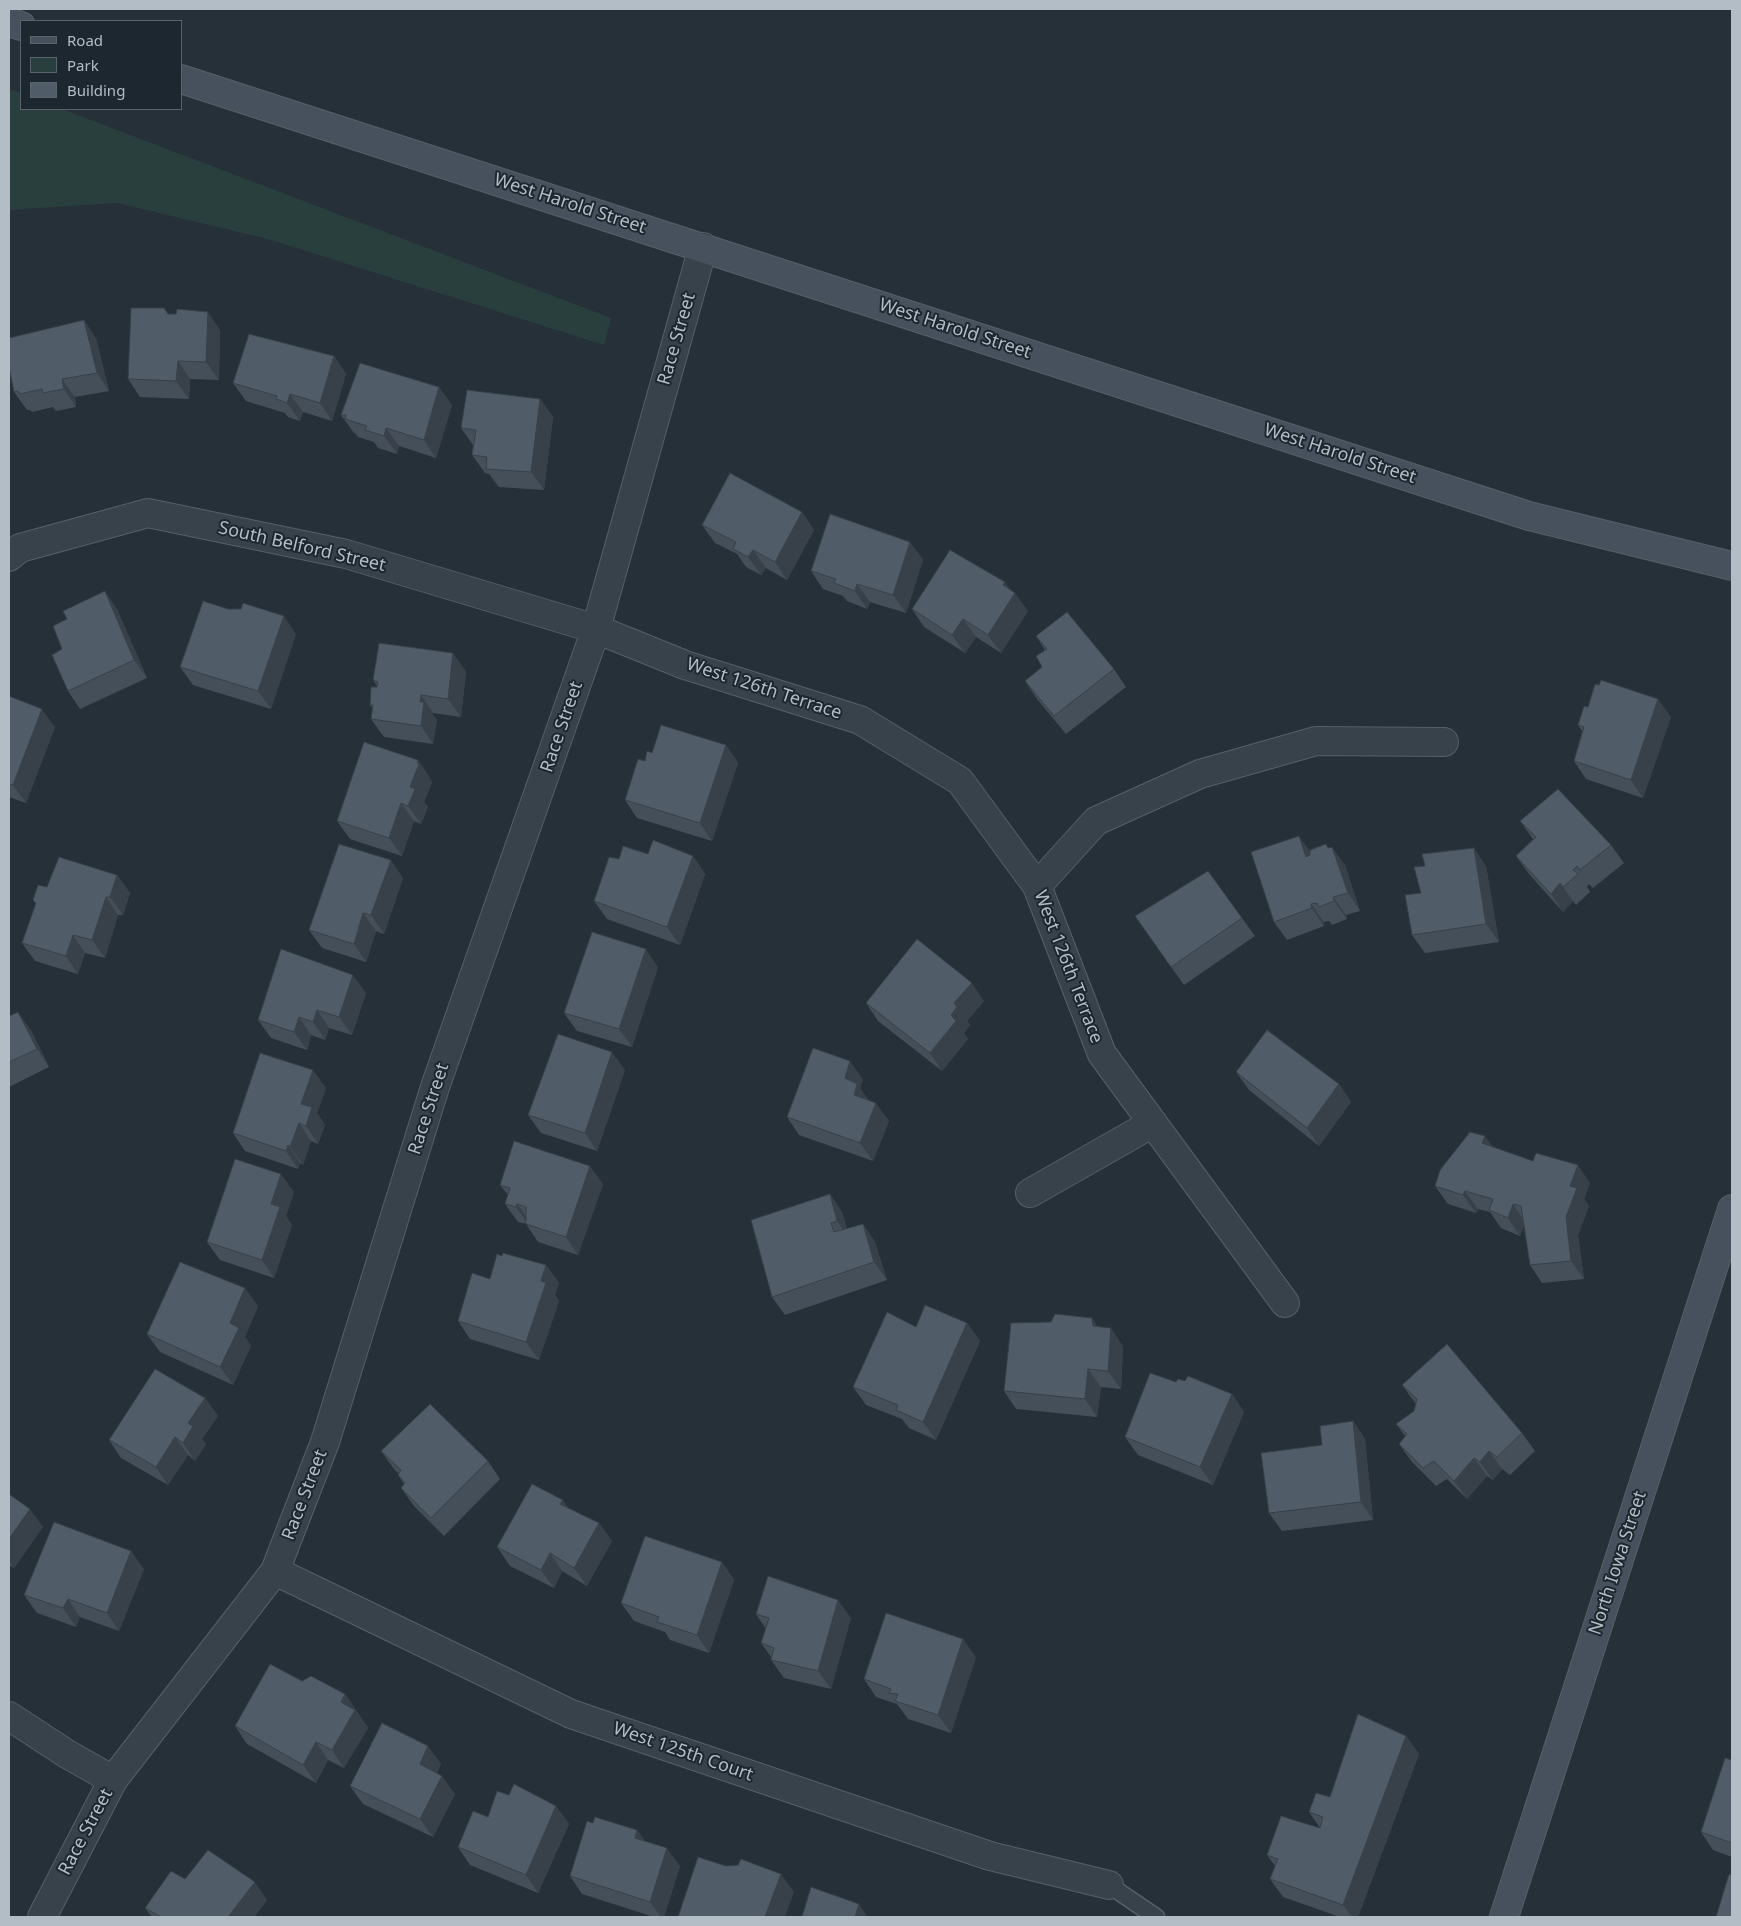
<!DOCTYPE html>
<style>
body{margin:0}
#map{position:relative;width:1741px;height:1926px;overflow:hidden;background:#253039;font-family:"Noto Sans",sans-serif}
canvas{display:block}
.frame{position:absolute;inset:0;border:10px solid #b3bdc6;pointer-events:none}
.legend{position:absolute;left:20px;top:20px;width:162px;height:90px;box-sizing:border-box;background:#1d272f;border:1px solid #59636b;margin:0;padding:6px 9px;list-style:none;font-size:15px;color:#b3bdc6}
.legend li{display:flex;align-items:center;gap:10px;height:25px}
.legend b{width:25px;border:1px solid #59636b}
</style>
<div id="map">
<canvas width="1741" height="1926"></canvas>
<div class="frame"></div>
<ul class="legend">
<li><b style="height:6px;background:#46515d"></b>Road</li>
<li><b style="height:14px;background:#293f3d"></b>Park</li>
<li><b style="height:14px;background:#505c68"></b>Building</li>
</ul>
</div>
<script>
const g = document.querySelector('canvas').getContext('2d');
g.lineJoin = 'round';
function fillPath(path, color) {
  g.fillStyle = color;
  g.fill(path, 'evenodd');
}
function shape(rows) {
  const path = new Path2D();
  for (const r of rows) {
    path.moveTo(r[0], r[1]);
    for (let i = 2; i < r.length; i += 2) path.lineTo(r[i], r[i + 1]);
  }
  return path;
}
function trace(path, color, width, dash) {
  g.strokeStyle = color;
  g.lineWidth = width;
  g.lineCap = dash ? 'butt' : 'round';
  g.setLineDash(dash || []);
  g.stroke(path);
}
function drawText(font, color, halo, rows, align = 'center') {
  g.font = font + ' "Noto Sans",sans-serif';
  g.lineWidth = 4;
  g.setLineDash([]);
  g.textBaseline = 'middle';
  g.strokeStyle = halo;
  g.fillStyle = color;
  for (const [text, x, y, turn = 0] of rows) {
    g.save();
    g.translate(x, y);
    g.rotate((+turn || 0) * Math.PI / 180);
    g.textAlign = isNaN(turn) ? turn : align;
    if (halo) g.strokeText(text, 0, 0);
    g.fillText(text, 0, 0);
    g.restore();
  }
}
const green = shape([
 [9,89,21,93,21,109,62,109,611,318,604,345,268,239,117,203,9,210]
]);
const lane = shape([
 [1109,1885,1156,1917]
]);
const street = shape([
 [9,557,20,548,148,513,346,554,596,629,685,665,860,720,960,781,1037,886,1102,1054,1285,1303],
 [1037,886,1096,821,1200,774,1316,741,1444,742],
 [1030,1193,1153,1123],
 [275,1571,571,1714,990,1856,1109,1885],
 [9,1716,67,1754,113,1780],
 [42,1917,113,1780,275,1571,325,1442,435,1087,596,629,703,247]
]);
const secondary = shape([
 [9,22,21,26],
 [181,79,1529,516,1732,566],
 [1504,1917,1732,1209]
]);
const wall = shape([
 [169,314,220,330,219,380,190,379,189,399,140,397,128,379],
 [96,338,109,391,75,397,76,407,56,411,53,407,32,412,30,410,27,410,14,392],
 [334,356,346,374,332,421,303,412,300,421,288,417,285,413,246,401,233,383],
 [540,399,553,417,544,490,499,487,489,474,485,473,472,455,473,445,461,428],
 [452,405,436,458,399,446,397,454,378,448,374,442,358,437,355,433,354,433,341,415],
 [802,512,814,530,787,580,766,568,761,575,746,567,737,554,715,543,702,525],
 [910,542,923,560,906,613,870,602,867,609,847,601,843,596,823,589,811,571],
 [1012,591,1028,611,1001,653,976,637,965,653,924,627,912,609],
 [117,609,147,678,80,709,68,691,62,649],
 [296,634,271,709,193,685,180,667],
 [1036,636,1114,669,1126,687,1066,734,1037,699,1025,681,1042,667,1045,650],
 [466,671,461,717,433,713,433,715,437,720,433,744,384,737,371,719,373,709,370,705,377,686,373,680],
 [9,696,55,727,26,803,9,797],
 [1588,707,1671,717,1643,798,1586,779,1574,761,1582,731,1578,725],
 [726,745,738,763,712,841,637,818,625,800,652,753],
 [418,760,430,778,430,779,432,782,424,802,428,807,421,824,414,821,402,856,350,839,337,821],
 [1520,821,1611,845,1624,863,1593,888,1589,884,1587,887,1590,892,1576,905,1573,901,1563,912,1529,874,1516,856,1533,839],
 [1328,848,1345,865,1360,911,1346,915,1347,919,1332,925,1329,921,1324,922,1324,926,1287,940,1274,922,1310,852],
 [648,854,693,856,705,874,680,945,607,919,594,901],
 [1486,866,1499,942,1425,953,1412,935,1421,893],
 [117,875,130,893,123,915,118,915,105,958,85,953,78,974,35,961,22,943,36,904,33,900,47,887],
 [403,878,384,934,376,931,366,962,322,948,309,930],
 [1135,916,1242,918,1255,936,1184,985],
 [658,967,632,1047,577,1031,564,1013],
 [366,993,352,1035,329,1028,325,1040,311,1035,307,1050,271,1038,258,1020],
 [984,1001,967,1021,970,1025,964,1033,968,1039,942,1071,878,1021,866,1003],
 [9,1016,31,1030,49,1067,9,1087],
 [625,1070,597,1151,541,1133,528,1115],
 [1236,1072,1339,1084,1351,1102,1319,1146,1249,1090],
 [863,1079,860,1088,869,1101,889,1121,873,1161,799,1135,787,1117],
 [326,1088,317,1113,325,1125,318,1144,311,1141,303,1165,300,1163,298,1169,245,1151,233,1133],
 [1485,1136,1492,1147,1590,1183,1584,1199,1589,1206,1578,1235,1584,1279,1542,1283,1530,1265,1524,1225,1520,1236,1501,1228,1490,1212,1478,1209,1476,1213,1448,1204,1435,1186],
 [603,1184,578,1255,538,1242,526,1224,518,1222,505,1204,508,1195,500,1185],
 [294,1192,286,1216,292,1225,274,1278,220,1260,207,1242],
 [830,1194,842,1212,847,1229,863,1224,875,1242,887,1280,785,1315,772,1297],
 [502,1256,546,1265,559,1283,555,1295,559,1301,539,1360,470,1339,458,1321,490,1279],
 [258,1306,245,1337,251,1346,233,1385,160,1352,147,1334],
 [967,1323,980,1341,936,1440,909,1428,902,1419,866,1405,853,1387,916,1327],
 [1097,1326,1123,1346,1121,1389,1101,1387,1097,1417,1016,1409,1004,1391],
 [1402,1385,1522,1433,1535,1451,1510,1475,1502,1469,1493,1480,1487,1476,1467,1499,1447,1479,1436,1486,1412,1462,1399,1444,1405,1436,1396,1424,1414,1411,1416,1404],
 [1232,1394,1244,1412,1213,1485,1138,1455,1125,1437],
 [205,1398,218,1416,202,1439,206,1444,195,1461,188,1455,168,1485,121,1458,109,1440],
 [1353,1421,1365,1439,1373,1520,1282,1531,1269,1513],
 [381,1451,488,1461,500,1479,444,1536,414,1506,401,1488,404,1484,398,1475,399,1474,394,1469],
 [9,1494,43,1527,14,1568,9,1565],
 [563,1500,569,1509,599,1523,612,1541,587,1586,562,1571,554,1588,510,1566,497,1547],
 [722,1562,734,1580,709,1653,670,1640,665,1632,634,1621,621,1603],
 [144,1569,119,1631,80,1617,76,1627,37,1613,24,1595],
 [756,1614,851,1618,831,1689,784,1678,771,1660,772,1658,761,1643,766,1629],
 [976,1657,951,1733,908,1719,897,1704,876,1697,864,1679],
 [302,1681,345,1694,368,1728,344,1768,328,1760,316,1783,247,1744,235,1726],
 [1406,1736,1419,1754,1358,1917,1340,1917,1283,1897,1270,1879,1275,1866,1267,1855,1320,1828,1309,1812,1330,1797],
 [1732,1760,1732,1857,1713,1850,1701,1832],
 [441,1764,437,1773,455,1794,433,1837,363,1804,350,1786],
 [509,1795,556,1806,569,1824,538,1893,470,1865,458,1847],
 [637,1830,645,1841,680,1866,664,1917,654,1917,582,1894,570,1876],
 [185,1879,267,1900,254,1917,152,1917,145,1908]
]);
const shadedWall = shape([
 [208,312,220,330,219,380,206,362],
 [84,320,96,338,109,391,97,373],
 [334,356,346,374,332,421,320,403],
 [178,361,190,379,189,399,176,381],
 [62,379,75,397,76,407,64,389],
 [439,387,452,405,436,458,424,440],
 [290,394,303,412,300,421,287,403],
 [540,399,553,417,544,490,531,472],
 [386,428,399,446,397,454,384,436],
 [802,512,814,530,787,580,775,562],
 [910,542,923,560,906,613,893,595],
 [753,550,766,568,761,575,748,557],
 [1005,582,1014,594,1015,593,1028,611,1001,653,988,635,1003,585],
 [857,584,870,602,867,609,855,591],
 [105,591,117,609,147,678,134,660],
 [284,616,296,634,271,709,258,691],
 [963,619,976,637,965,653,952,635],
 [453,653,466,671,461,717,448,699],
 [421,695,433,713,433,715,437,720,433,744,421,726,420,702],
 [1658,699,1671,717,1643,798,1631,780],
 [42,709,55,727,26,803,13,785],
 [726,745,738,763,712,841,700,823],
 [418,760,430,778,430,779,432,782,424,802,428,807,421,824,408,806,410,787],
 [401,803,414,821,402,856,389,838],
 [1299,836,1312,854,1306,857],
 [1332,847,1345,865,1360,911,1348,893],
 [1474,848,1486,866,1499,942,1486,924],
 [693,856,705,874,680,945,667,927],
 [391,860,403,878,384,934,371,915],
 [117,875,130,893,123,915,110,897],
 [1560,883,1573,901,1563,912,1551,894],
 [106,897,118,915,105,958,92,940],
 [1333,897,1346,915,1347,919,1334,901],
 [1311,904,1324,922,1324,926,1312,908],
 [363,913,376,931,366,962,354,944],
 [73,935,85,953,78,974,66,956],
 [646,949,658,967,632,1047,619,1029],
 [353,975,366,993,352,1035,339,1017],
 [972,983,984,1001,967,1021,970,1025,964,1033,968,1039,942,1071,930,1053,951,1015,954,1003],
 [317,1010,329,1028,325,1040,313,1022],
 [18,1012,31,1030,49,1067,37,1049],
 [299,1017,311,1035,307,1050,294,1032],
 [612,1052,625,1070,597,1151,585,1133],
 [850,1061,863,1079,860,1088,870,1102,854,1095,845,1078],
 [313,1070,326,1088,317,1113,325,1125,318,1144,306,1126,301,1104],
 [1339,1084,1351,1102,1319,1146,1307,1128],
 [876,1103,889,1121,873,1161,860,1143],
 [299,1123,311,1141,303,1165,290,1147],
 [1485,1136,1498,1154,1482,1143],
 [288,1145,300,1163,298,1169,286,1151],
 [1578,1165,1590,1183,1584,1199,1589,1206,1578,1235,1584,1279,1571,1261,1566,1217,1570,1186],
 [590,1166,603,1184,578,1255,566,1237],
 [281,1174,294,1192,286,1216,292,1225,274,1278,262,1260,271,1204],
 [1465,1191,1478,1209,1476,1213,1463,1195],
 [830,1194,842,1212,850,1239,837,1221],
 [517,1204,530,1222,529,1225,516,1207],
 [1513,1204,1525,1222,1520,1236,1508,1218],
 [863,1224,875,1242,887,1280,874,1262],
 [546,1265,559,1283,555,1295,559,1301,539,1360,526,1342,541,1281],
 [245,1288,258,1306,245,1337,251,1346,233,1385,220,1367,230,1323],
 [1092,1318,1104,1336,1093,1326],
 [967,1323,980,1341,936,1440,923,1422],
 [1111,1328,1123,1346,1121,1389,1108,1371],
 [1088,1369,1101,1387,1097,1417,1085,1399],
 [1232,1394,1244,1412,1213,1485,1200,1467],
 [205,1398,218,1416,202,1439,206,1444,195,1461,183,1443,188,1423],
 [1353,1421,1365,1439,1373,1520,1361,1502],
 [175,1437,188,1455,168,1485,156,1467],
 [1489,1451,1502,1469,1493,1480,1480,1462],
 [1474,1458,1487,1476,1467,1499,1454,1481],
 [563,1500,575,1518,560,1504],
 [30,1509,43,1527,14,1568,9,1561,9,1539],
 [599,1523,612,1541,587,1586,574,1568],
 [131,1551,144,1569,119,1631,107,1613],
 [550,1553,562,1571,554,1588,541,1570],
 [722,1562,734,1580,709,1653,697,1635],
 [68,1599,80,1617,76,1627,63,1608],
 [838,1600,851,1618,831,1689,818,1671],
 [963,1639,976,1657,951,1733,938,1715],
 [345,1694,368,1728,344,1768,332,1750,341,1702],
 [1406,1736,1419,1754,1358,1917,1352,1917,1343,1905],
 [316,1742,328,1760,316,1783,303,1765],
 [428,1746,441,1764,433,1782,420,1764],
 [442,1776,455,1794,433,1837,420,1819],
 [556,1806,569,1824,538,1893,526,1875],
 [637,1830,650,1848,635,1838],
 [667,1848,680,1866,664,1917,661,1917,650,1902],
 [781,1874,794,1892,785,1917,765,1917],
 [255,1882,267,1900,254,1917,228,1917],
 [859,1904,868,1917,855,1917]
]);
const building = shape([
 [131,308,164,308,168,314,176,314,177,309,208,312,206,362,178,361,176,381,128,379,131,308],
 [84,320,97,373,62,379,64,389,43,393,42,389,20,394,18,391,14,392,9,367,9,338,84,320],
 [249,334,334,356,320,403,290,394,287,403,276,399,277,396,233,383,249,334],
 [360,363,439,387,424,440,386,428,384,436,365,430,367,426,345,419,346,415,341,415,360,363],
 [467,390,540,399,531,472,486,469,487,457,472,455,476,430,461,428,467,390],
 [730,473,802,512,775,562,753,550,748,557,733,549,736,542,702,525,730,473],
 [830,514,910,542,893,595,857,584,855,591,834,583,836,579,811,571,830,514],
 [950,550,1005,582,1003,585,1015,593,988,635,963,619,952,635,912,609,950,550],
 [105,591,134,660,68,691,52,655,62,649,53,626,67,619,63,611,105,591],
 [203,601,228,609,241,609,243,603,284,616,258,691,180,667,203,601],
 [1067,612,1114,669,1054,716,1025,681,1042,667,1036,656,1047,649,1036,636,1067,612],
 [379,643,453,653,448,699,421,695,420,702,424,702,421,726,371,719,373,705,370,705,371,687,377,687,378,682,373,680,379,643],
 [1601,680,1658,699,1631,780,1574,761,1584,727,1578,725,1584,706,1588,707,1595,684,1599,685,1601,680],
 [9,696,42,709,13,785,9,784,9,696],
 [661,725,726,745,700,823,625,800,638,759,645,761,647,751,652,753,661,725],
 [364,742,418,760,417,763,419,764,410,787,415,789,408,806,401,803,389,838,337,821,364,742],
 [1558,789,1611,845,1580,870,1577,866,1573,870,1578,874,1563,887,1560,883,1551,894,1516,856,1536,837,1520,821,1558,789],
 [1299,836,1306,857,1310,855,1310,850,1326,844,1328,848,1332,847,1348,893,1333,897,1334,901,1319,907,1317,903,1311,904,1312,908,1274,922,1251,852,1299,836],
 [653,840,693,856,667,927,594,901,609,857,619,859,623,846,648,854,653,840],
 [339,844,391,860,371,915,363,913,354,944,309,930,339,844],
 [1474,848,1486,924,1412,935,1405,895,1421,893,1414,867,1425,866,1422,854,1474,848],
 [59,857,117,875,110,897,106,897,92,940,73,935,66,956,22,943,36,903,33,900,38,885,47,887,59,857],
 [1208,871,1242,918,1171,967,1135,916,1208,871],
 [592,932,646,949,619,1029,564,1013,592,932],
 [917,939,972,983,954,1003,957,1007,951,1015,956,1021,930,1053,866,1003,917,939],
 [281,949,353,975,339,1017,317,1010,313,1022,299,1017,294,1032,258,1020,281,949],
 [18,1012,37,1049,9,1062,9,1016,18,1012],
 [1267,1030,1339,1084,1307,1128,1236,1072,1267,1030],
 [558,1034,612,1052,585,1133,528,1115,558,1034],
 [813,1048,850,1061,845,1078,857,1084,854,1095,876,1103,860,1143,787,1117,813,1048],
 [260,1053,313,1070,301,1104,312,1107,306,1126,299,1123,290,1147,288,1145,286,1151,233,1133,260,1053],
 [1470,1132,1485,1136,1482,1143,1533,1161,1536,1153,1578,1165,1570,1186,1577,1188,1566,1217,1571,1261,1530,1265,1521,1206,1513,1204,1508,1218,1489,1210,1493,1199,1465,1191,1463,1195,1435,1186,1440,1170,1470,1132],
 [514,1141,590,1166,566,1237,526,1224,526,1207,517,1204,516,1207,505,1204,510,1188,500,1185,514,1141],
 [235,1159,281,1174,271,1204,280,1207,262,1260,207,1242,235,1159],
 [830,1194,837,1221,831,1223,834,1232,863,1224,874,1262,772,1297,751,1220,830,1194],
 [503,1253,546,1265,541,1281,546,1283,526,1342,458,1321,472,1273,490,1279,497,1254,502,1256,503,1253],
 [180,1262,245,1288,230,1323,239,1328,220,1367,147,1334,180,1262],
 [925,1305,967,1323,923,1422,896,1410,898,1405,853,1387,887,1312,916,1327,925,1305],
 [1055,1314,1092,1318,1093,1326,1111,1328,1108,1371,1088,1369,1085,1399,1004,1391,1011,1323,1051,1322,1055,1314],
 [1447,1344,1522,1433,1497,1457,1489,1451,1480,1462,1474,1458,1454,1481,1434,1461,1423,1468,1399,1444,1407,1434,1396,1424,1414,1411,1417,1399,1402,1385,1447,1344],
 [155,1369,205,1398,188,1423,193,1426,183,1443,175,1437,156,1467,109,1440,155,1369],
 [1150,1373,1176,1382,1178,1379,1185,1381,1188,1376,1232,1394,1200,1467,1125,1437,1150,1373],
 [430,1404,488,1461,431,1518,401,1488,405,1483,398,1475,401,1470,381,1451,430,1404],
 [1353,1421,1361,1502,1269,1513,1261,1453,1322,1445,1320,1426,1353,1421],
 [532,1484,563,1500,560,1504,599,1523,574,1568,550,1553,541,1570,497,1547,532,1484],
 [9,1494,30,1509,9,1539,9,1494],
 [54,1522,131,1551,107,1613,68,1599,63,1608,24,1595,54,1522],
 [645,1536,722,1562,697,1635,657,1622,659,1617,621,1603,645,1536],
 [768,1576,838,1600,818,1671,771,1660,774,1648,761,1643,769,1618,756,1614,768,1576],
 [886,1613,963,1639,938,1715,895,1701,898,1694,889,1693,891,1689,864,1679,886,1613],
 [270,1664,302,1681,311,1676,345,1694,341,1702,355,1710,332,1750,316,1742,303,1765,235,1726,270,1664],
 [1358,1714,1406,1736,1343,1905,1270,1879,1278,1859,1267,1855,1281,1816,1320,1828,1323,1817,1309,1812,1316,1793,1330,1797,1358,1714],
 [382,1723,428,1746,420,1764,442,1776,420,1819,350,1786,382,1723],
 [1725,1758,1732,1760,1732,1843,1701,1832,1725,1758],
 [514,1784,556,1806,526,1875,458,1847,473,1811,488,1817,497,1791,509,1795,514,1784],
 [595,1817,637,1830,635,1838,667,1848,650,1902,570,1876,587,1821,593,1823,595,1817],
 [208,1850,255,1882,228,1917,161,1917,145,1908,171,1871,185,1879,208,1850],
 [698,1857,726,1866,738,1865,741,1859,781,1874,765,1917,678,1917,698,1857],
 [1729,1874,1732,1875,1732,1917,1716,1917,1729,1874],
 [811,1887,859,1904,855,1917,802,1917,811,1887]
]);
const streetNames = [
 ["West Harold Street",570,204,18],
 ["West Harold Street",955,329,18],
 ["Race Street",677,339,-74],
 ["West Harold Street",1340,454,18],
 ["South Belford Street",302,547,13],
 ["West 126th Terrace",764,689,18],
 ["Race Street",562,727,-71],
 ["West 126th Terrace",1068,967,69],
 ["Race Street",429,1109,-72],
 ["Race Street",305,1495,-69],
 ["North Iowa Street",1618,1563,-72],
 ["West 125th Court",683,1752,19],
 ["Race Street",86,1832,-62]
];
fillPath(green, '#293f3d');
trace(lane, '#566068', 19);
trace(street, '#566068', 30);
trace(secondary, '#566068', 30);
trace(lane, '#38424a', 16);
trace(street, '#38424a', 28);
trace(secondary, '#46515d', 28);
fillPath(wall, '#454f59');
fillPath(shadedWall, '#384049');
fillPath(building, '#505c68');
trace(building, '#384049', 1);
drawText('18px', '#b3bdc6', '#1d272f', streetNames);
</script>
